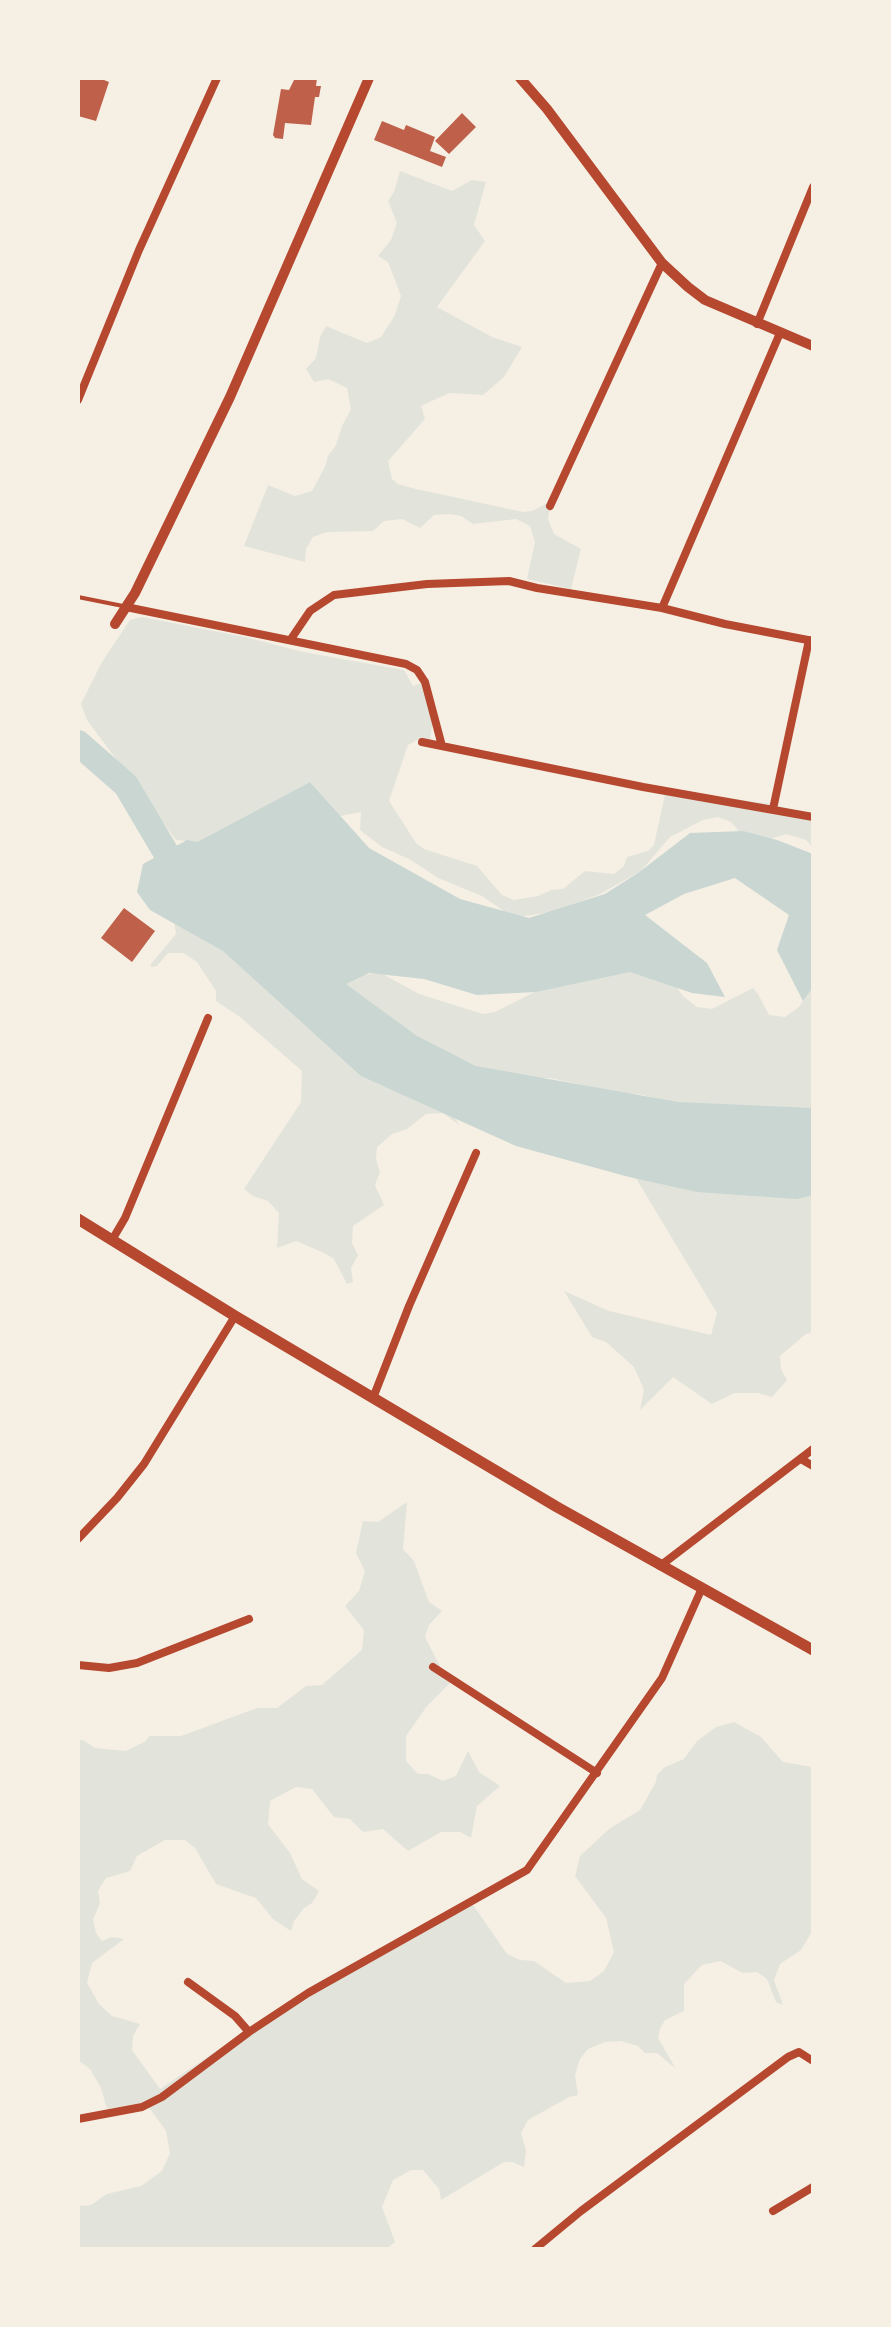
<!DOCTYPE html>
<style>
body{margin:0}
#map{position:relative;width:891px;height:2327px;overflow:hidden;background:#f6efe4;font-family:Montserrat,sans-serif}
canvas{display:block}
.frame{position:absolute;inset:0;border:80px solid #f6efe4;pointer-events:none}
</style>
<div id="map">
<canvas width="891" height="2327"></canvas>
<div class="frame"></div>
</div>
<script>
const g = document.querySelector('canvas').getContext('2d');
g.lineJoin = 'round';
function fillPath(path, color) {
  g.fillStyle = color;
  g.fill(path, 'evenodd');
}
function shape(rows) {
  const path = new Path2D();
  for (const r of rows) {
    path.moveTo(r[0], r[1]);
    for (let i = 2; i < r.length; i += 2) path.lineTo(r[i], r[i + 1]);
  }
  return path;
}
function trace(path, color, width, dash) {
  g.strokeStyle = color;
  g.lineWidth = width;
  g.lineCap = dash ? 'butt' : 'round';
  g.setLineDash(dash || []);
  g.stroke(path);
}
const green = shape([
 [400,171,452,191,472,180,486,182,474,225,485,241,437,307,492,337,522,347,504,377,483,395,449,393,421,406,425,419,388,461,392,479,398,484,416,489,523,512,532,511,551,501,548,519,554,534,581,549,571,589,527,579,535,542,530,526,516,519,473,524,461,516,449,514,434,515,420,528,402,519,384,521,373,531,327,532,313,537,306,549,305,562,244,546,268,485,295,496,312,491,325,467,328,456,336,445,342,426,351,409,347,388,328,379,314,382,306,369,316,358,320,337,326,326,367,343,381,337,395,315,401,296,388,262,378,256,391,240,397,223,388,201,394,192],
 [142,617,245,637,303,652,404,670,413,686,427,681,434,713,430,740,419,739,408,745,389,801,416,843,424,849,477,866,502,895,514,900,538,896,551,890,563,889,585,871,614,874,624,866,627,857,648,851,654,845,666,790,772,804,813,815,813,848,806,840,786,834,757,843,743,836,731,822,718,817,703,820,670,837,641,871,600,894,556,911,514,918,482,896,438,878,411,860,382,847,360,830,361,812,340,816,310,782,197,842,176,840,87,720,81,704,102,662,130,620],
 [173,916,447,1105,459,1125,443,1113,426,1114,407,1129,392,1134,377,1147,376,1159,380,1172,375,1185,384,1205,353,1226,352,1243,358,1255,351,1268,353,1282,347,1284,334,1259,324,1253,296,1241,277,1248,279,1213,268,1201,253,1196,244,1189,301,1102,302,1071,240,1017,216,1001,216,991,197,962,183,953,168,953,157,966,151,967,151,964,176,934],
 [593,962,663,969,683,996,697,1007,712,1009,753,988,758,994,769,1015,785,1017,799,1007,813,985,813,1120,706,1113,643,1095,615,1092,550,1078,518,1078,483,1069,407,1034,341,992,349,976,381,973,419,994,483,1014,495,1012],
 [622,1155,813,1189,813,1332,806,1334,780,1356,781,1369,787,1380,772,1397,758,1393,734,1393,712,1404,673,1377,640,1410,644,1390,634,1367,606,1342,592,1337,564,1291,609,1311,711,1335,717,1313],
 [407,1502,403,1549,414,1561,429,1602,442,1611,429,1625,425,1637,442,1670,454,1679,427,1706,406,1736,406,1761,418,1774,428,1774,443,1781,456,1776,468,1751,479,1772,500,1786,477,1806,471,1838,460,1832,441,1832,408,1851,383,1829,363,1832,350,1819,334,1817,312,1789,296,1787,270,1801,268,1824,290,1853,302,1879,319,1891,312,1903,304,1908,294,1921,291,1931,273,1919,256,1898,216,1884,195,1848,185,1840,165,1840,137,1856,130,1871,106,1878,98,1891,100,1903,93,1920,96,1933,102,1941,112,1937,124,1939,92,1963,87,1983,99,2004,112,2016,140,2024,133,2036,132,2050,160,2089,320,1981,469,1899,507,1954,520,1960,534,1961,566,1983,590,1981,604,1971,614,1952,606,1918,575,1876,580,1856,609,1829,640,1810,656,1782,657,1775,665,1767,684,1759,697,1741,716,1727,734,1722,761,1737,783,1762,813,1767,813,1930,801,1950,780,1964,774,1980,783,2005,776,2002,767,1979,757,1972,743,1973,720,1961,702,1965,684,1984,684,2011,665,2020,660,2029,658,2038,676,2069,657,2053,645,2053,638,2046,621,2041,605,2042,588,2049,580,2059,575,2075,578,2095,569,2097,528,2120,521,2133,526,2150,524,2167,512,2162,504,2162,441,2200,439,2189,423,2170,411,2170,393,2180,382,2207,395,2242,386,2249,78,2249,78,2206,91,2205,107,2194,141,2186,162,2171,170,2153,166,2131,145,2102,107,2109,101,2088,90,2069,78,2060,78,1740,83,1740,95,1748,126,1751,146,1741,149,1736,181,1736,257,1708,277,1708,306,1686,322,1685,362,1650,364,1630,345,1606,359,1591,365,1571,356,1553,363,1521,378,1522]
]);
const water = shape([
 [310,782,369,848,460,899,529,918,605,894,638,873,690,833,743,831,777,840,813,854,813,987,803,1001,777,950,789,915,735,878,684,894,645,915,707,963,725,997,692,993,630,972,536,992,477,995,424,979,369,973,346,984,417,1036,476,1066,678,1102,813,1108,813,1195,797,1199,697,1192,629,1177,516,1146,361,1076,223,951,150,910,137,892,143,864,187,840,197,842]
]);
const river = shape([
 [78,743,126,785,181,878]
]);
const building = shape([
 [78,78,99,78,109,82,96,121,78,116],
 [295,78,317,78,316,86,321,86,319,97,315,97,311,125,285,123,283,139,275,138,273,135,281,89,289,90],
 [462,113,476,127,449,154,435,141],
 [382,121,404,130,406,125,435,137,430,151,446,157,442,167,374,140],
 [124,908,155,931,132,962,101,938]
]);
const service = shape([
 [78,597,123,606]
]);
const minor = shape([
 [757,324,813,187],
 [78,400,139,250,217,78],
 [550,506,662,263],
 [126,607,406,664,417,670,425,682,442,746],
 [662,608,780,333],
 [291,639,310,611,334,595,427,584,509,581,537,588,662,608,725,624,813,641],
 [422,742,643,787,813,817],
 [773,809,809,640],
 [112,1240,125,1218,208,1018],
 [373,1398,409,1306,476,1153],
 [801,1459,813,1466],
 [78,1539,117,1498,144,1464,235,1316],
 [660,1566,813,1449],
 [78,1665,109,1668,137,1663,249,1619],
 [433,1667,597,1773],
 [188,1982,235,2016,249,2032],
 [78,2119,142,2107,162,2097,249,2032,308,1993,527,1870,662,1678,702,1588],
 [773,2211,813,2187],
 [535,2249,581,2211,788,2057,799,2052,813,2061]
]);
const tertiary = shape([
 [520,78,547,109,662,263,688,287,705,300,813,346],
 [115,624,135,593,230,397,369,78]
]);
const secondary = shape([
 [78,1219,235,1316,557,1507,813,1650]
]);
fillPath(green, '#e2e4dc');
fillPath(water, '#c9d6d2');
trace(river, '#c9d6d2', 26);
fillPath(building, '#bf614a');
trace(service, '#b5482f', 4);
trace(minor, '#b5482f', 8);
trace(tertiary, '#b5482f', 10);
trace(secondary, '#b5482f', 11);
</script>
